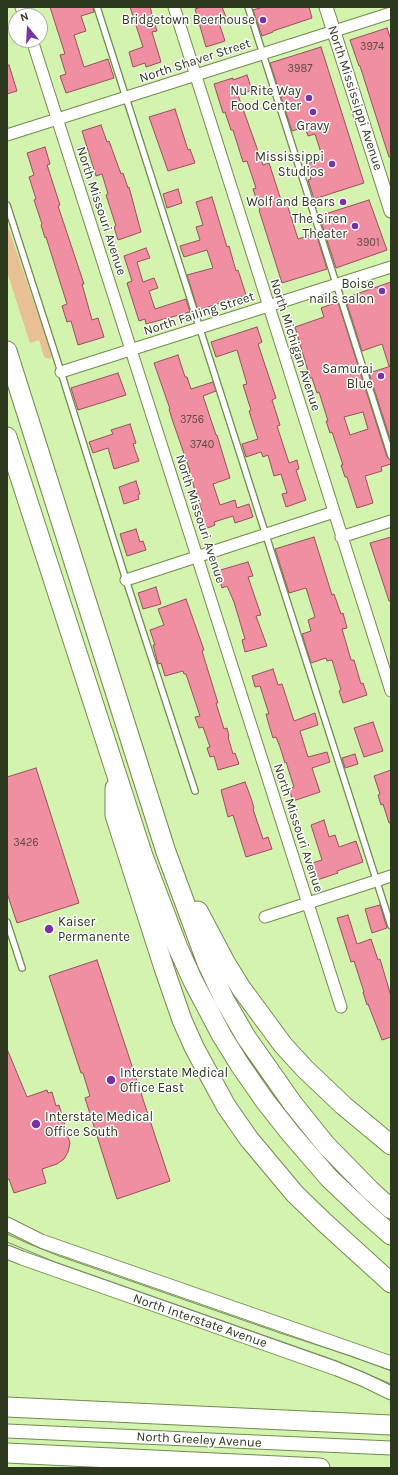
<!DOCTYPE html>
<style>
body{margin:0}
#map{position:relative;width:398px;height:1475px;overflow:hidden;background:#d3f3af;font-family:Karla,sans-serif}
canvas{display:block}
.frame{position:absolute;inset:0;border:8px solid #2c381e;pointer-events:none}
.north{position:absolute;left:8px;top:8px;width:40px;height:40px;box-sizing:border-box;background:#fff;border:1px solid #abafa5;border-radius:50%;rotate:342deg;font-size:11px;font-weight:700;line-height:16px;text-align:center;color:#2c381e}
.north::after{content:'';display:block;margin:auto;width:14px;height:18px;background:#7732a5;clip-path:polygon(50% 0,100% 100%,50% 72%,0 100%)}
</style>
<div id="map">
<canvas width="398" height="1475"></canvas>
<div class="frame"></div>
<div class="north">N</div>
</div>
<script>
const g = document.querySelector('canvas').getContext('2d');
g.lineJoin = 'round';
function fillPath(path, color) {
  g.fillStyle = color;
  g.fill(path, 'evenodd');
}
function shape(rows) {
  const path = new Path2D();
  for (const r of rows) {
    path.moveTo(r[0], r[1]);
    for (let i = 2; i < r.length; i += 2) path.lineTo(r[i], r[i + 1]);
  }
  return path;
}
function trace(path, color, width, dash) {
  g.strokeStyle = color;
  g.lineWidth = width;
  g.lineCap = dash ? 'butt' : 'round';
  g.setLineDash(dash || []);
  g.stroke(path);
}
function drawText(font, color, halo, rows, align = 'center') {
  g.font = font + ' Karla,sans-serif';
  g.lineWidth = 3;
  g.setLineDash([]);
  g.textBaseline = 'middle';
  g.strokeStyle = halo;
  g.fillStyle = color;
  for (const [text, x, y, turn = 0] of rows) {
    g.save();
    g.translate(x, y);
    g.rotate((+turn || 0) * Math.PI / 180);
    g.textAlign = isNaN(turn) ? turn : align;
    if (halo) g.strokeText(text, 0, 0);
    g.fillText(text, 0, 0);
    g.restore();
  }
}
const green = shape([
 [7,224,49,346,52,356,50,359,44,357,39,340,30,343,7,272]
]);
const building = shape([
 [50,7,93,7,94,12,81,16,86,31,74,35,84,67,108,59,114,78,66,93,60,76,66,74,60,55,65,54,50,7],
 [130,7,150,7,157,31,152,32,161,62,146,67,145,63,133,67,129,52,143,47,130,7],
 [201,7,222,7,226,17,218,20,225,41,206,47,195,9,201,7],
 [263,7,309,7,312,18,273,31,273,32,262,36,253,10,263,7],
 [387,28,391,40,391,157,389,157,360,66,359,66,350,40,387,28],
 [321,47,364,183,314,199,308,180,311,179,306,164,323,159,315,134,308,136,305,127,292,131,270,63,321,47],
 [9,65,17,91,7,94,7,66,9,65],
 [247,75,252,90,238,95,263,165,269,163,282,203,286,201,298,239,316,233,327,269,282,283,259,210,260,210,253,189,256,188,247,161,243,162,233,130,231,130,225,112,223,113,214,84,233,78,233,80,247,75],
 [175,109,188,150,190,149,195,163,168,171,149,117,175,109],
 [101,125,107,142,109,141,121,174,123,173,128,188,129,187,141,232,118,240,114,227,116,226,106,195,108,194,102,174,96,176,82,131,101,125],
 [45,147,50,164,47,165,60,205,58,206,84,284,82,284,92,320,98,318,104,337,78,345,71,321,67,322,62,306,67,304,46,237,45,238,41,225,42,224,34,200,36,199,29,177,34,175,27,153,45,147],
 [178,189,182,203,167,208,163,194,178,189],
 [212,197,227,247,229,246,236,271,238,270,246,295,198,310,187,275,213,268,207,250,184,257,180,246,200,240,196,227,203,225,196,202,212,197],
 [369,200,387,250,336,268,319,216,369,200],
 [146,248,150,258,137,262,143,282,154,278,158,288,149,291,155,309,186,299,190,312,146,324,145,319,139,321,127,283,132,281,124,256,146,248],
 [391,282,391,366,389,366,382,344,362,351,345,298,391,282],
 [338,302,387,457,391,460,391,464,381,467,382,471,365,476,373,503,357,508,347,477,345,477,341,465,343,465,332,432,330,433,326,421,328,421,319,392,317,393,312,378,310,378,295,327,324,317,321,308,338,302],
 [363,412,368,429,350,435,344,417,363,412],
 [257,327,262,342,258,344,276,398,272,400,280,425,277,426,289,463,297,460,299,469,296,470,306,500,286,507,282,494,287,493,281,474,274,476,268,455,263,457,261,452,246,457,242,444,258,439,249,411,251,410,243,385,247,384,237,350,216,357,211,342,257,327],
 [178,355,185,377,187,377,191,389,213,382,216,391,203,396,216,435,217,435,230,478,213,484,220,505,235,500,237,508,249,504,253,517,235,523,233,516,214,522,215,525,205,529,199,512,202,511,189,472,190,471,172,419,169,409,170,409,154,363,178,355],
 [391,366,391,442,369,373,391,366],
 [118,373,126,395,78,410,71,388,118,373],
 [130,424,136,443,133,444,139,461,114,469,108,448,93,453,89,442,113,434,111,430,130,424],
 [136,481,140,494,138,495,139,499,124,504,119,487,136,481],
 [136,529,140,542,143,541,146,550,127,556,120,534,136,529],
 [314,537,332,595,334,594,341,614,343,613,347,628,342,629,351,660,354,660,361,684,363,683,367,695,343,703,339,691,341,690,332,660,327,661,326,658,311,663,302,634,311,631,308,620,315,617,306,588,289,593,275,549,314,537],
 [391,537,391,601,389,601,370,543,391,537],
 [248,562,253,576,248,577,261,615,256,616,267,646,245,652,242,640,245,639,234,602,227,586,222,588,217,571,248,562],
 [156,587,161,604,143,609,138,593,156,587],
 [186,599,204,650,202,651,218,703,216,703,224,729,227,728,229,736,228,737,233,754,235,753,239,764,218,770,214,756,210,757,207,748,210,747,203,727,199,728,195,717,200,716,186,674,184,674,183,671,165,676,161,663,158,664,153,645,155,645,150,630,164,625,158,609,186,599],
 [273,669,278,685,282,684,294,721,315,713,318,725,300,731,308,757,327,752,330,762,312,768,320,792,293,801,289,789,294,787,286,762,285,763,280,747,276,737,273,738,269,725,266,714,269,714,260,686,255,687,252,676,273,669],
 [373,722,383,751,364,757,354,728,373,722],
 [355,754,358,764,345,768,342,758,355,754],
 [36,768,79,903,17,923,7,893,7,777,36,768],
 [391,770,391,823,389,823,383,804,381,805,378,795,380,794,374,776,391,770],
 [245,782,251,798,254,808,253,809,263,839,268,837,272,849,246,857,233,815,228,817,221,790,245,782],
 [324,820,329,837,335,835,339,847,356,841,363,862,337,871,338,873,317,880,312,863,322,860,311,825,324,820],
 [380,905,387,928,372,933,365,909,380,905],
 [348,915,357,944,371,939,378,960,380,959,391,996,391,1037,382,1040,368,1004,367,1005,363,992,364,992,354,961,351,962,337,918,348,915],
 [97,960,170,1181,117,1199,85,1098,90,1096,83,1073,81,1073,49,976,97,960],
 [7,1049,27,1097,47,1090,48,1093,52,1092,56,1106,59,1105,70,1143,68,1152,64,1159,57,1164,42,1169,46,1183,14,1193,9,1179,7,1180,7,1049]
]);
const service = shape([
 [97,7,391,926],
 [248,7,391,456],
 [7,205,61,372,126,580,195,791],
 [7,922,22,968]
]);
const minor = shape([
 [21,7,24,16],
 [174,7,391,691],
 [32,40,341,1007],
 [7,135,391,13],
 [61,372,391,267],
 [341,537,391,521],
 [126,580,334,512],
 [265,917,391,876]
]);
const tertiary = shape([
 [326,7,391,211],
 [7,1224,41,1241,391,1363],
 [7,1252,22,1258,337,1369,362,1379,391,1393],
 [7,1431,391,1448]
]);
const motorway = shape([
 [7,351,166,852,207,963,224,999,246,1037,293,1104,326,1145,370,1190,391,1209],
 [7,437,143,856,178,948,193,981,222,1036,240,1065,265,1101,291,1134,329,1178,366,1213,391,1235],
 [115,788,115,815,164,968,182,1020,194,1047,226,1106,249,1139,295,1194,325,1223,391,1283],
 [198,911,225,962,241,988,283,1045,305,1069,344,1106,391,1145],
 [7,1407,391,1425],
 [7,1453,320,1468]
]);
const tram = shape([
 [7,1234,27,1243,59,1256,280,1333,351,1356,391,1371],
 [7,1242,55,1262,337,1361,391,1384]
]);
const markers = [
 [263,20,4,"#7732a5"],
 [309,98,4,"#7732a5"],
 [313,112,4,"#7732a5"],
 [332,164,4,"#7732a5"],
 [343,202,4,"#7732a5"],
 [355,226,4,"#7732a5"],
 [382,291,4,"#7732a5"],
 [381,376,4,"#7732a5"],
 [49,929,5,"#7732a5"],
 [111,1080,5,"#7732a5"],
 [36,1124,5,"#7732a5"]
];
const numberNames = [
 ["3974",372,47],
 ["3987",300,69],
 ["3901",368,243],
 ["3756",192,420],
 ["3740",202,445],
 ["3426",26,843]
];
const poiNames = [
 ["Bridgetown Beerhouse",255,20],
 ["Nu Rite Way",301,91],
 ["Food Center",301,106],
 ["Gravy",313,126,"center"],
 ["Mississippi",324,157],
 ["Studios",324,172],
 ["Wolf and Bears",335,202],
 ["The Siren",347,219],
 ["Theater",347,234],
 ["Boise",374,284],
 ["nails salon",374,299],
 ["Samurai",373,369],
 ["Blue",373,384],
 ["Kaiser",58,922,"left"],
 ["Permanente",58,937,"left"],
 ["Interstate Medical",120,1073,"left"],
 ["Office East",120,1088,"left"],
 ["Interstate Medical",45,1117,"left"],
 ["Office South",45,1132,"left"]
];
const streetNames = [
 ["North Shaver Street",195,61,-18],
 ["North Mississippi Avenue",355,98,72],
 ["North Missouri Avenue",101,211,72],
 ["North Failing Street",199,314,-18],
 ["North Michigan Avenue",295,345,72],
 ["North Missouri Avenue",200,519,72],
 ["North Missouri Avenue",298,828,72],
 ["North Interstate Avenue",200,1321,19],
 ["North Greeley Avenue",199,1440,3]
];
fillPath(green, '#e9c094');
fillPath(building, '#f08fa1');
trace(building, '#96505d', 1);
trace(service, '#708c4d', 8);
trace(minor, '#708c4d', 13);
trace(tertiary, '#708c4d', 15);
trace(motorway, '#708c4d', 21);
trace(service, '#fff', 5.5);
trace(minor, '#fff', 11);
trace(tertiary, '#fff', 13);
trace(motorway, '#fff', 19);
trace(tram, '#778d60', 1);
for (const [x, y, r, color] of markers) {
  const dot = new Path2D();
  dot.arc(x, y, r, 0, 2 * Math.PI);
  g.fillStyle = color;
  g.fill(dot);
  trace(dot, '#fff', 1.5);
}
drawText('11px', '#5d4e3f', null, numberNames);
drawText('13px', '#2c381e', '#fff', poiNames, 'right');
drawText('13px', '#2c381e', '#fff', streetNames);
</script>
